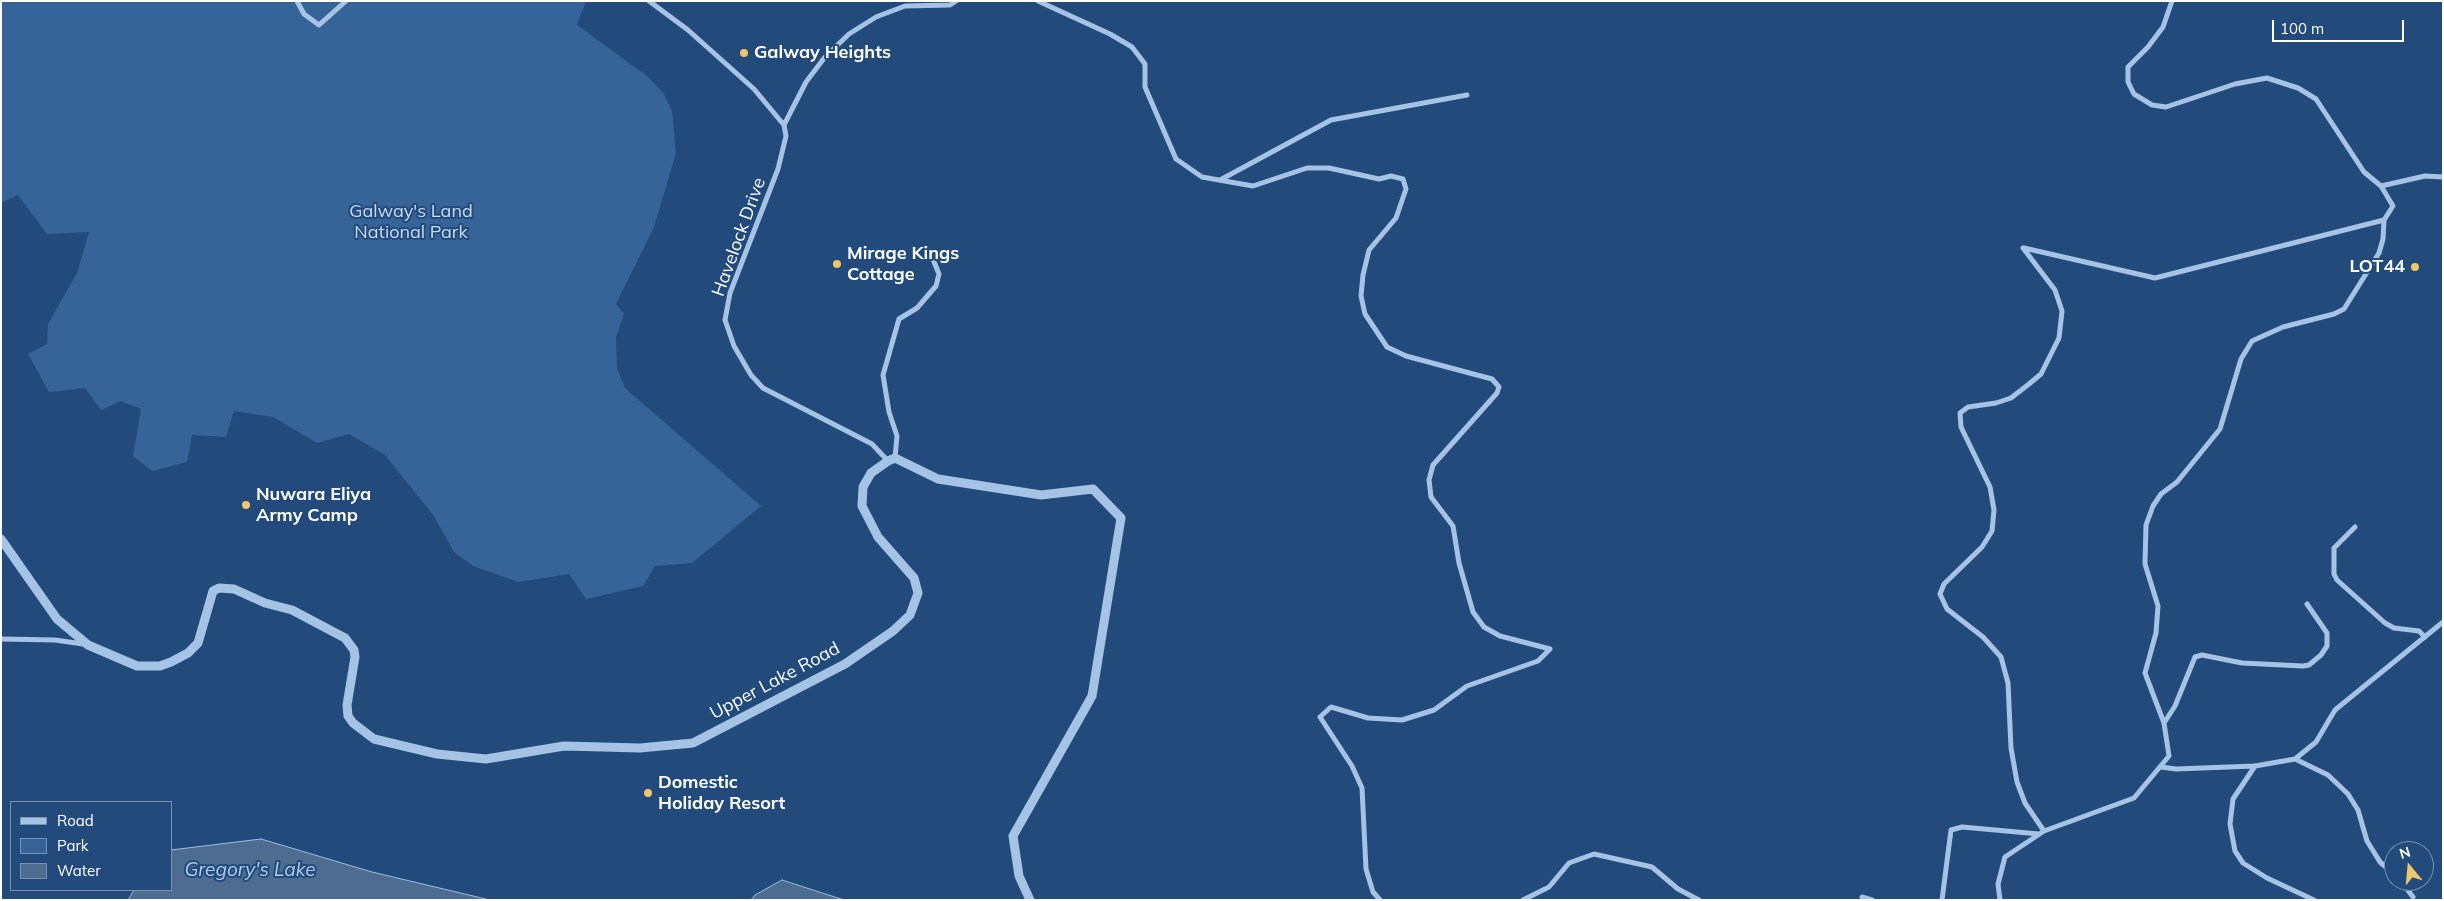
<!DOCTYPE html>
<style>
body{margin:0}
#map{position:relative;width:2444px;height:901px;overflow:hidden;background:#224a7b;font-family:Mulish,sans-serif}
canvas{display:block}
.frame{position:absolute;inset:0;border:2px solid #fff;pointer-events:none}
.legend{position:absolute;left:10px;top:801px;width:162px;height:90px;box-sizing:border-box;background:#224a7b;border:1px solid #7a92b0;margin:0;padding:6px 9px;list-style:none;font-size:15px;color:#fff}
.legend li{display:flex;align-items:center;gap:10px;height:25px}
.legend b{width:25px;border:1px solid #7a92b0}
.north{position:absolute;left:2384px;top:841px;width:50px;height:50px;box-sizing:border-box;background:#224a7b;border:1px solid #7a92b0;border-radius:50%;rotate:343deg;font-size:14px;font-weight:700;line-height:20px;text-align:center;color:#fff}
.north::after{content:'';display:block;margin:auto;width:18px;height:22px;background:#f0c768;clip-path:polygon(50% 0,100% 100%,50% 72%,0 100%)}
.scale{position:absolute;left:2272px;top:20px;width:132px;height:22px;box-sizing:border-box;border:2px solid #fff;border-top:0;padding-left:6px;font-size:15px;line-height:18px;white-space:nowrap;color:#fff;-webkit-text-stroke:4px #224a7b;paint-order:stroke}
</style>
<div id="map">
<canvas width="2444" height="901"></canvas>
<div class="frame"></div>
<ul class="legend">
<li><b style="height:6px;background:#a5c3e5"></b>Road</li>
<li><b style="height:14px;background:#366499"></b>Park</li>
<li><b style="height:14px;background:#4e6c90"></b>Water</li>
</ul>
<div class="north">N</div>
<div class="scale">100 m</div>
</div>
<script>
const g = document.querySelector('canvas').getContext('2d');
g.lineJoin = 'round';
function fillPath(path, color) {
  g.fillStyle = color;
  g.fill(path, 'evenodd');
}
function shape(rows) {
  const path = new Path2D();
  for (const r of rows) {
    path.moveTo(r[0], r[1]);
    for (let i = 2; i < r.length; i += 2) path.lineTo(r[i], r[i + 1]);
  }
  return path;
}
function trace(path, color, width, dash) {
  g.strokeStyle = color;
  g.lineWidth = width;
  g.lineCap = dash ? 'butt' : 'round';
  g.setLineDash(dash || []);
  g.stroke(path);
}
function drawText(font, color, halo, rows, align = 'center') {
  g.font = font + ' Mulish,sans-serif';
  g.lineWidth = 4;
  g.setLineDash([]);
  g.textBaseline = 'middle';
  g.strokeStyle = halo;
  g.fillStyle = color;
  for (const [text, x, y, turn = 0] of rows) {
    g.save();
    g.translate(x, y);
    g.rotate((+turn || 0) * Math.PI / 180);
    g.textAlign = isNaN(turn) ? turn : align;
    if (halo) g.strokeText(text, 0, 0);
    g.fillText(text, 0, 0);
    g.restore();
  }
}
const green = shape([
 [1,1,586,1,577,25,647,76,664,94,672,111,676,153,654,227,616,304,624,314,616,337,617,368,625,388,761,506,692,563,655,566,643,586,586,599,569,574,518,582,473,566,454,552,434,516,385,455,349,434,317,443,273,417,234,411,226,437,192,435,187,462,152,471,133,456,141,409,121,401,101,410,85,388,49,392,28,354,47,344,48,324,77,273,89,232,47,234,18,195,1,203]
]);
const water = shape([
 [261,839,372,872,490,900,128,900,134,890,171,890,171,850,261,839],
 [782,880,844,900,751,900,755,895,782,880]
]);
const minor = shape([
 [297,1,304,14,319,25,346,1],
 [649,1,688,30,754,89,784,125,786,136,778,169,730,293,725,320,734,346,751,375,763,388,872,444,888,461],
 [1038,1,1110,34,1132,47,1145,64,1145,87,1176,159,1202,177,1253,186,1307,168,1329,168,1379,179,1391,176,1403,179,1406,189,1396,218,1369,250,1363,275,1361,296,1365,314,1387,347,1406,356,1492,379,1499,387,1497,393,1433,465,1429,480,1431,497,1453,526,1459,563,1473,612,1484,627,1500,636,1550,649],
 [784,125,806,82,825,57,849,34,876,17,905,6,950,5,956,1],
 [1220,180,1331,120,1467,95],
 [2381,186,2425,176,2443,177],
 [2023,248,2055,290,2062,311,2059,338,2041,374,2029,384,2011,398,1996,403,1968,407,1960,413,1961,427,1990,487,1994,510,1992,531,1982,547,1944,584,1940,594,1947,609,1983,637,2001,657,2008,683,2011,748,2017,782,2025,803,2044,831],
 [2024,248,2155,278,2384,220],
 [895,458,897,436,889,412,883,375,899,319,917,308,936,286,939,274,932,257],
 [2355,527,2334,548,2334,574,2337,580,2385,623,2394,628,2419,631,2425,637],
 [1,639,55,640,83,644],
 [2164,723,2175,706,2195,657,2202,655,2242,663,2303,666,2309,665,2321,655,2327,646,2327,633,2307,604],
 [2295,759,2328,775,2348,794,2358,810,2367,841,2380,862,2394,874],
 [2255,766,2233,799,2230,824,2235,851,2243,863,2267,878,2314,900],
 [2161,767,2176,769,2255,766,2295,759,2316,742,2335,710,2443,622],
 [2401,881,2413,897],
 [1862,897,1872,900],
 [1380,900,1373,892,1366,869,1362,788,1352,766,1320,717,1331,707,1368,718,1402,720,1434,710,1467,686,1538,661,1550,649],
 [1523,900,1549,887,1569,863,1594,854,1652,867,1678,889,1699,900],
 [1942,900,1951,830,1962,827,2039,834],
 [2000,900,1998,884,2005,857,2044,831,2134,798,2169,756,2164,723,2145,673,2156,633,2158,606,2145,564,2146,525,2153,506,2161,494,2177,482,2220,429,2241,359,2252,341,2283,327,2334,314,2344,309,2379,253,2383,239,2384,220,2393,206,2381,186,2364,172,2316,99,2298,88,2267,78,2235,84,2166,107,2152,105,2134,94,2128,82,2128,67,2148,47,2163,27,2172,1]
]);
const tertiary = shape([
 [1,539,57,619,88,645,137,666,160,666,171,662,188,653,198,643,213,591,219,588,234,589,265,603,292,610,345,638,354,650,355,657,347,705,348,716,353,723,374,739,437,754,486,759,564,746,640,748,693,743,845,664,893,631,910,615,918,593,914,578,878,537,862,506,863,487,871,473,888,461,895,458,938,479,1041,495,1093,489,1121,518,1092,696,1013,836,1019,876,1030,900]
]);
const markers = [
 [744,53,5,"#f0c768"],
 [837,264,5,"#f0c768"],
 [2415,267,5,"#f0c768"],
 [246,505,5,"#f0c768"],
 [648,793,5,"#f0c768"]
];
const poiNames = [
 ["Galway Heights",754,53],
 ["Mirage Kings",847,254],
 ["Cottage",847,275],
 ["LOT44",2405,267,"right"],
 ["Nuwara Eliya",256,495],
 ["Army Camp",256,516],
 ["Domestic",658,783],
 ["Holiday Resort",658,804]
];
const parkNames = [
 ["Galway's Land",411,212],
 ["National Park",411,233]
];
const streetNames = [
 ["Havelock Drive",739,237,-70],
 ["Upper Lake Road",775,681,-28]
];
const waterNames = [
 ["Gregory's Lake",250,870]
];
fillPath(green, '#366499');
fillPath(water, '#4e6c90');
trace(water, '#99bee6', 1);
trace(minor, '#a5c3e5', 5);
trace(tertiary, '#a5c3e5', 9);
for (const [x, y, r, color] of markers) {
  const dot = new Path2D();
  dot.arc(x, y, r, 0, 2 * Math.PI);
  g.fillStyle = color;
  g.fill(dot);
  trace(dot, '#224a7b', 2);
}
drawText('bold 18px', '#fff', '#224a7b', poiNames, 'left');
drawText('18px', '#c8ddf4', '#224a7b', parkNames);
drawText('18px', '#fff', '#224a7b', streetNames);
drawText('italic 19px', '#b0cded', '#224a7b', waterNames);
</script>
